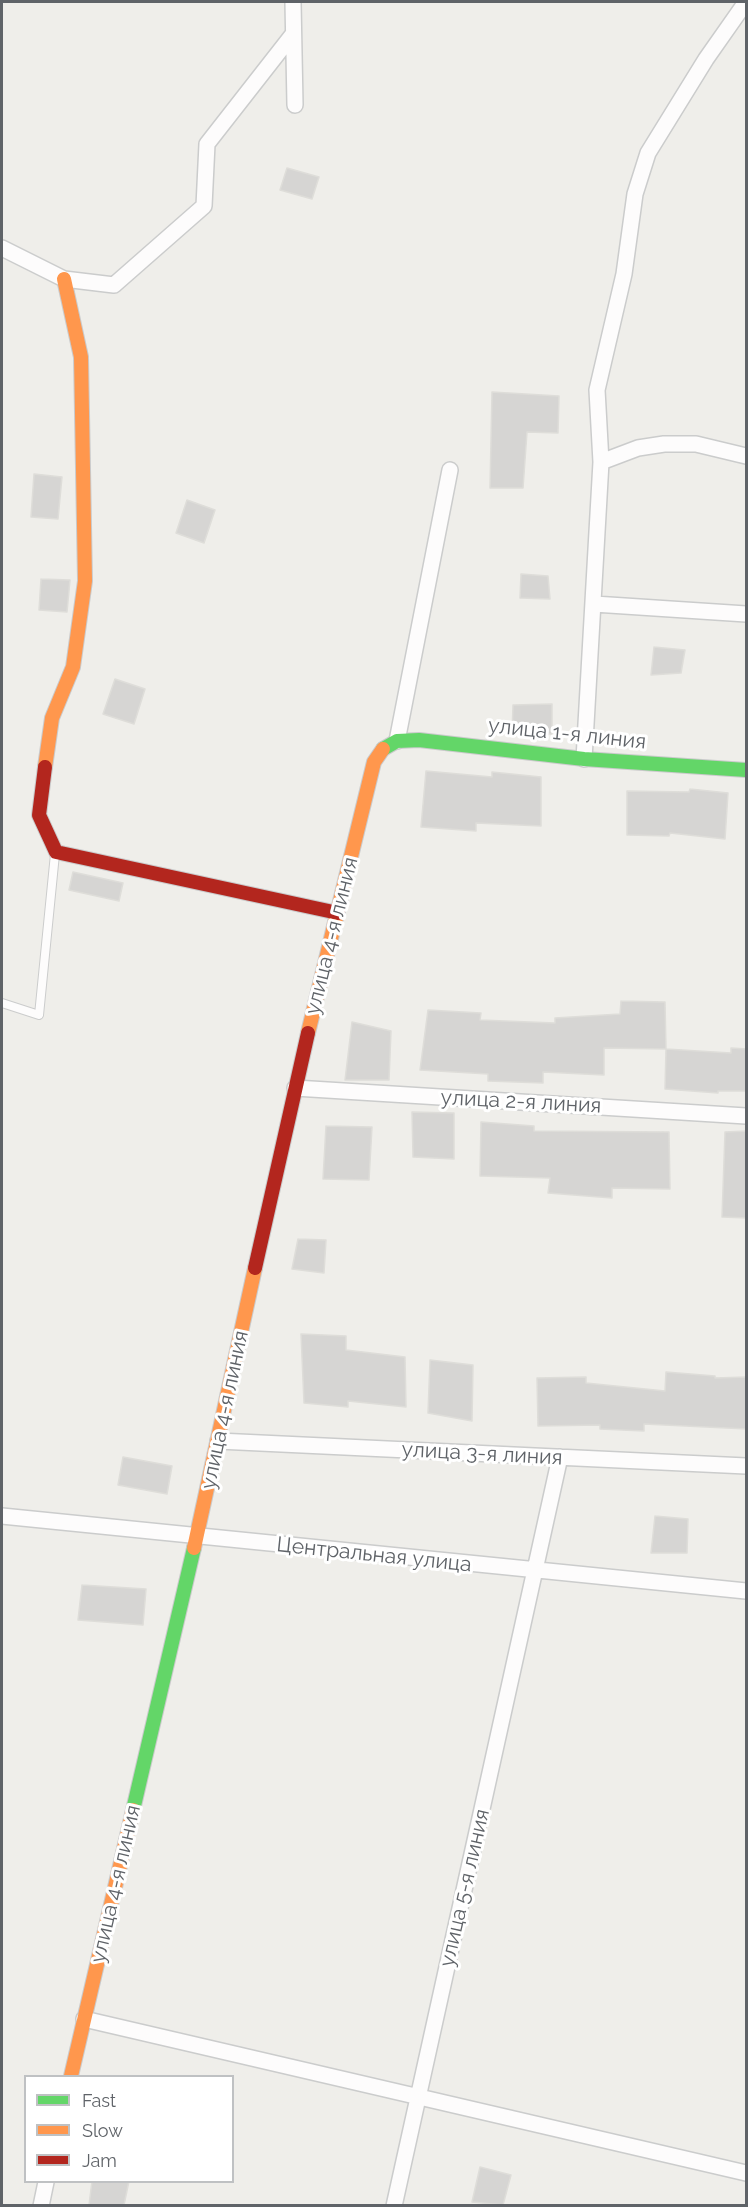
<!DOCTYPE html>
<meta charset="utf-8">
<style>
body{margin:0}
#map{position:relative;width:748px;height:2207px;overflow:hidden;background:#efeeea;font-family:Raleway,sans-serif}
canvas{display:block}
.frame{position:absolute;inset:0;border:3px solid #5f6368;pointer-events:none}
.legend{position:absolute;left:24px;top:2075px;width:210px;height:108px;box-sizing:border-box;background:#fff;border:2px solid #bfc1c3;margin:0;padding:8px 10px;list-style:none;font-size:18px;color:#5f6368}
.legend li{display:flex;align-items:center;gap:12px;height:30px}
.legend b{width:30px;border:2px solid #bfc1c3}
</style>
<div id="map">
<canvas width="748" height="2207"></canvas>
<div class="frame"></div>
<ul class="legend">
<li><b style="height:8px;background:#63d668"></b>Fast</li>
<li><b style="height:8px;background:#ff974d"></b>Slow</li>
<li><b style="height:8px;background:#b3261e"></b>Jam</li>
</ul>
</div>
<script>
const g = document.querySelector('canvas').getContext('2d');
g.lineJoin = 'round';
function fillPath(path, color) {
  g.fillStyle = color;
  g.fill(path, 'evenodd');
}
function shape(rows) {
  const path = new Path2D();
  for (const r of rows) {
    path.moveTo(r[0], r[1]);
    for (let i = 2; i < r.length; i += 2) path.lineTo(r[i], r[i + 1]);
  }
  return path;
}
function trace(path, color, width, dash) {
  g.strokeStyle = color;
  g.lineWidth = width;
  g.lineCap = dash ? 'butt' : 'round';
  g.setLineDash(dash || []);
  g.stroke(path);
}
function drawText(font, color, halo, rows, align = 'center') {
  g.font = font + ' Raleway,sans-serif';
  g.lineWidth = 6;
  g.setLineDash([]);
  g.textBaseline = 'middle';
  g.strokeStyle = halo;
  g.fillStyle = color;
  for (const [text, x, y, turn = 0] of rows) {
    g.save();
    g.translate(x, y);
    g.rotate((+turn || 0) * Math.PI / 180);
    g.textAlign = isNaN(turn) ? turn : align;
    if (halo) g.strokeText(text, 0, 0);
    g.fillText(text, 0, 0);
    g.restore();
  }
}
const building = shape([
 [287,168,319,177,312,199,280,190,287,168],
 [492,392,559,396,558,433,527,432,523,488,490,488,492,392],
 [34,474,62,477,58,519,31,517,34,474],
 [187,500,215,510,204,543,176,533,187,500],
 [521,574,548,576,550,599,520,598,521,574],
 [41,579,70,580,67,612,39,610,41,579],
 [654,647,685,650,681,673,651,675,654,647],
 [115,679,145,689,134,724,103,714,115,679],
 [552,704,552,734,512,734,513,705,552,704],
 [426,771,492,777,492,772,541,777,541,826,476,823,476,831,421,827,426,771],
 [690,789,728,793,725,839,670,833,669,836,627,835,627,791,689,792,690,789],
 [73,872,123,883,119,901,69,890,73,872],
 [621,1001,665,1002,666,1049,604,1048,604,1075,543,1072,543,1083,488,1081,488,1074,420,1070,428,1010,481,1013,480,1020,555,1023,555,1018,620,1014,621,1001],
 [352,1022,391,1031,389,1080,345,1080,352,1022],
 [731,1048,747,1049,747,1091,718,1091,718,1093,665,1089,666,1049,731,1053,731,1048],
 [412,1112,454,1113,454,1159,413,1157,412,1112],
 [481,1122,534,1126,534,1131,669,1132,670,1189,612,1188,612,1198,548,1193,550,1178,480,1176,481,1122],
 [326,1126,372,1127,369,1180,323,1179,326,1126],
 [747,1131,747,1218,722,1217,725,1132,747,1131],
 [298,1239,326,1240,324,1273,292,1269,298,1239],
 [301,1334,346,1336,346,1350,405,1357,406,1407,348,1401,348,1407,304,1403,301,1334],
 [430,1360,473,1365,472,1421,428,1413,430,1360],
 [666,1372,715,1376,715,1378,747,1377,747,1429,644,1424,644,1431,600,1429,600,1425,538,1426,537,1378,586,1377,586,1383,665,1391,666,1372],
 [123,1457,172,1466,167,1494,118,1485,123,1457],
 [655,1516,688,1519,687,1553,651,1553,655,1516],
 [82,1585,146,1589,143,1625,78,1620,82,1585],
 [480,2167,511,2175,503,2205,472,2202,480,2167],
 [92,2181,129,2181,124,2205,89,2205,92,2181]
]);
const lane = shape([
 [2,1003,39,1015,55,854]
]);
const street = shape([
 [293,2,295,105],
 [2,248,64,279,114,285,204,206,207,144,293,34],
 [601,462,638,448,664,444,696,444,746,456],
 [594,604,746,614],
 [397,741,450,470],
 [584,759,601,462,597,390,624,274,635,194,648,153,706,59,746,2],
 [295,1088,746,1116],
 [218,1441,746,1466],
 [2,1516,746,1591],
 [84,2019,746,2173],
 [41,2206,46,2182],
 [394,2206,560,1457]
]);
const fast = shape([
 [383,749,397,741,419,740,584,759,746,770],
 [133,1810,194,1548]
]);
const slow = shape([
 [45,767,52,718,73,667,85,581,81,357,64,279],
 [308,1033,374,762,383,749],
 [194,1548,255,1268],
 [71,2076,133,1810]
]);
const jam = shape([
 [45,767,39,815,56,852,338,913],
 [255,1268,308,1033]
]);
const streetNames = [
 ["улица 1-я линия",567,734,6],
 ["улица 4-я линия",332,936,-76],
 ["улица 2-я линия",521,1102,3],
 ["улица 4-я линия",225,1410,-78],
 ["улица 3-я линия",482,1454,3],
 ["Центральная улица",374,1555,6],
 ["улица 4-я линия",116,1884,-77],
 ["улица 5-я линия",465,1888,-77]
];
fillPath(building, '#d6d5d3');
trace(building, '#deddd9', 1.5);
trace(lane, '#cbcccc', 10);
trace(street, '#cbcccc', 18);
trace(fast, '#cacacb', 16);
trace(slow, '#cacacb', 16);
trace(jam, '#cacacb', 16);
trace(lane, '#fdfcfc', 8);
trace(street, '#fdfcfc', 15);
trace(fast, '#63d668', 14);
trace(slow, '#ff974d', 14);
trace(jam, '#b3261e', 14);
drawText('21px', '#5f6368', '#fff', streetNames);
</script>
